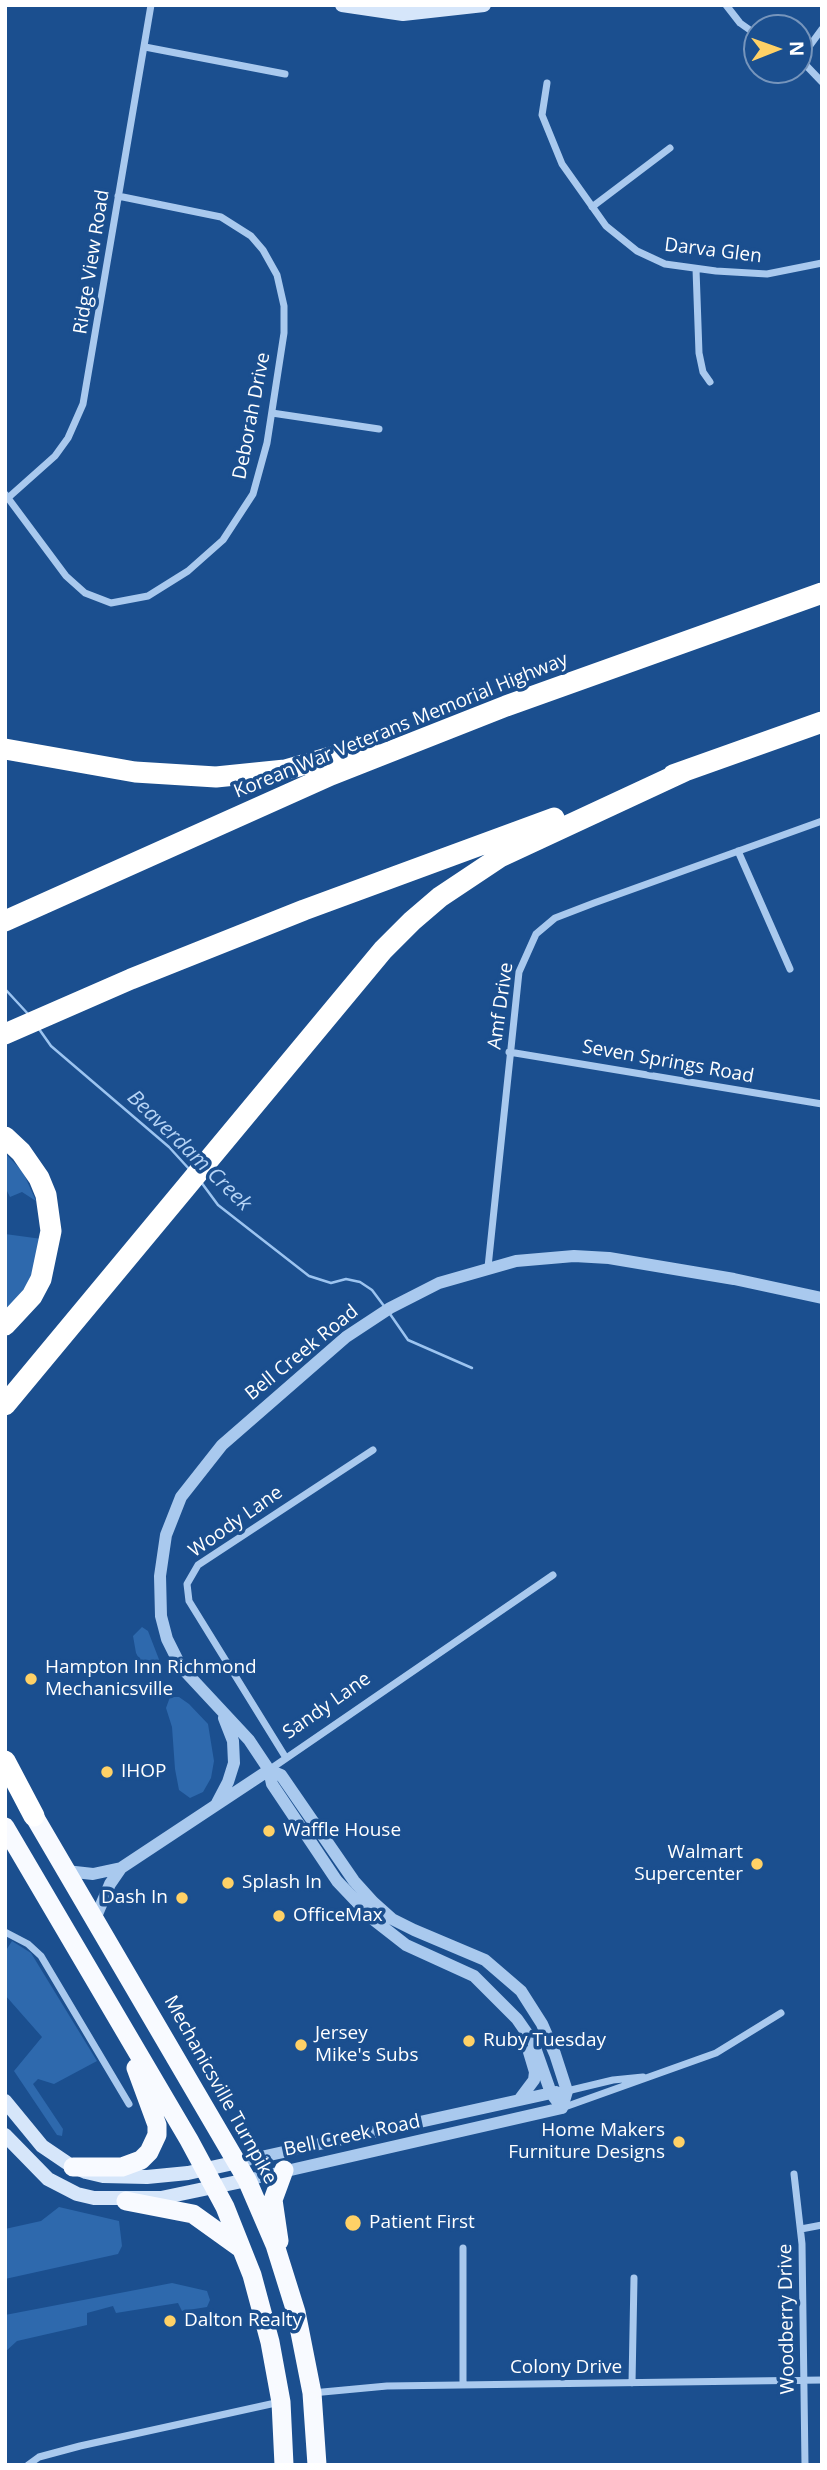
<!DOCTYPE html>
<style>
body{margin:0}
#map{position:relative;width:827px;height:2470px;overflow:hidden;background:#1b4f8f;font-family:"Open Sans",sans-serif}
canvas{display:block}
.frame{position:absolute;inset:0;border:7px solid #fff;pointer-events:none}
.north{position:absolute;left:743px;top:14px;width:70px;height:70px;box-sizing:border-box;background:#1b4f8f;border:2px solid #7695bc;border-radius:50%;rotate:89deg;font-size:19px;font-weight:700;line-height:28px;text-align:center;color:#fff}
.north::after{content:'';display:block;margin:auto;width:24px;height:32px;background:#ffd166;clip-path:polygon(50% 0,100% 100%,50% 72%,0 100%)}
</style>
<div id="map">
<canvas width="827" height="2470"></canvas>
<div class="frame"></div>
<div class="north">N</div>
</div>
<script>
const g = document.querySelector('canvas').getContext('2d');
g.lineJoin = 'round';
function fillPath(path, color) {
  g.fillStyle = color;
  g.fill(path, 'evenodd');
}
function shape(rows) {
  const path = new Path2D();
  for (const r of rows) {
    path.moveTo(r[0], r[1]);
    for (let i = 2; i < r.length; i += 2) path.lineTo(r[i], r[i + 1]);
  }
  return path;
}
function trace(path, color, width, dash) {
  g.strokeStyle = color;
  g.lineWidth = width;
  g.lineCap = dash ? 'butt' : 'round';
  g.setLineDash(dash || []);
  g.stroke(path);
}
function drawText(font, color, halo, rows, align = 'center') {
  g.font = font + ' "Open Sans",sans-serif';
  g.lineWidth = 7;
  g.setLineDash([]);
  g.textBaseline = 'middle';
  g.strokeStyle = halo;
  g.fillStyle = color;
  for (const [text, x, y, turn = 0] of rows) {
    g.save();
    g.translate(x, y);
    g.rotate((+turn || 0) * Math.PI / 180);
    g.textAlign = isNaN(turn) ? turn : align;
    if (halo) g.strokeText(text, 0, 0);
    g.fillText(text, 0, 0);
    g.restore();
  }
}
const green = shape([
 [5,1153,23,1172,36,1201,22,1192,10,1197,5,1187],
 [5,1234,42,1239,29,1283,5,1312],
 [142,1627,148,1631,160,1662,154,1674,147,1674,136,1653,133,1636],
 [170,1697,179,1697,189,1704,208,1724,214,1761,211,1778,203,1792,190,1798,179,1790,175,1769,172,1727,166,1708],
 [12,1941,31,1953,97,2061,54,2084,38,2079,33,2084,63,2129,62,2136,57,2135,14,2071,42,2037,5,1995,5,1952],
 [59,2207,119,2221,122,2246,118,2254,5,2279,5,2229,41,2221],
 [172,2283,207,2291,210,2300,207,2307,182,2311,178,2303,116,2313,113,2306,87,2313,87,2325,17,2341,5,2352,5,2315]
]);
const stream = shape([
 [5,989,29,1015],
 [39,1029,51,1046,169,1147,190,1170],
 [201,1182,218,1205,309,1276,331,1283,346,1279,360,1282,372,1290,384,1306],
 [390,1314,408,1340,472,1368]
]);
const minor = shape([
 [726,5,740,23,757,35],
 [145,47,285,74],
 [799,58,822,82],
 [800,59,822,29],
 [547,83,542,115,562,164,606,226,637,251,665,264,716,271,767,274,822,263],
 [592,207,670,148],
 [696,269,699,353,703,372,710,382],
 [272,413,379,429],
 [5,494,66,576,85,593,111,603,148,596,188,571,223,540,253,494,267,443,284,333,284,306,277,275,263,250,251,236,221,217,118,196],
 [9,497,55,456,68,438,83,404,151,5],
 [738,851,790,969],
 [509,1052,822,1104],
 [488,1267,519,972,536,934,555,918,594,903,822,821],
 [286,1758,189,1601,187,1584,198,1565,373,1450],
 [269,1770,553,1575],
 [5,1932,28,1944,41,1956,129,2104],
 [567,2091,613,2080,643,2077],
 [562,2108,716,2053,781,2013],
 [794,2174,802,2244,805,2465],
 [801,2229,822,2225],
 [632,2383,634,2278],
 [463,2384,463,2248],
 [312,2393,387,2386,822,2380],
 [28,2465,39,2457,80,2446,280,2402]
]);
const tertiary = shape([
 [269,1770,281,1775,354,1881,373,1902,392,1919,414,1930,485,1960,521,1991,542,2024,555,2054,567,2091,562,2108],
 [217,1803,228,1782,234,1763,233,1741,224,1718],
 [66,1871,93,1874,121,1868,269,1770],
 [95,1919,110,1884,121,1868],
 [519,2100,534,2080,535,2072,529,2052],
 [562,2108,551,2093,533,2042,517,2019,474,1976,406,1945,374,1920,337,1881,272,1784,269,1770,249,1740,181,1667,167,1639,161,1616,160,1576,166,1535,181,1497,222,1445,346,1337,390,1308,439,1283,516,1261,574,1256,609,1258,734,1279,822,1298],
 [238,2162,556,2092],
 [247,2180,562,2108]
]);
const secondary = shape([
 [342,5,403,14,484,5],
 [5,2101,42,2146,70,2165,86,2172,103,2176,147,2177,188,2173,238,2162],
 [5,2135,48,2179,77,2194,94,2198,161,2198,247,2180]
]);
const trunk = shape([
 [27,1804,247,2180,275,2245,296,2312,312,2393,317,2465],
 [5,1827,189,2140,225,2207,252,2275,270,2342,281,2402,284,2465],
 [73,2167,122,2167,141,2160,149,2152,157,2135,157,2125,136,2068],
 [126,2201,193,2214,239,2247],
 [279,2241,273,2200,284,2170]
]);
const motorway = shape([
 [5,749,135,772,216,777,285,770,369,746],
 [673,775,822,722],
 [5,921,331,775,506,706,822,593],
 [5,1034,131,979,304,910,554,818],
 [5,1137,21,1152,39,1178,46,1195,51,1231,41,1279,32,1296,5,1325],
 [5,1405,383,950,412,921,440,897,500,857,685,771],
 [5,1761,34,1816]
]);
const markers = [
 [31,1679,7,"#ffd166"],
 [107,1772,7,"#ffd166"],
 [269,1831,7,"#ffd166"],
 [757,1864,7,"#ffd166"],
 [228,1883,7,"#ffd166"],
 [182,1898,7,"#ffd166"],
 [279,1916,7,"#ffd166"],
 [469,2041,7,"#ffd166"],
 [301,2045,7,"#ffd166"],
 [679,2142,7,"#ffd166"],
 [353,2223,9,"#ffd166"],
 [170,2321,7,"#ffd166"]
];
const streetNames = [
 ["Darva Glen",713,251,7],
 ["Ridge View Road",92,262,-81],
 ["Deborah Drive",252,416,-79],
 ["Korean War Veterans Memorial Highway",401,726,-22],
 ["Amf Drive",501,1006,-82],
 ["Seven Springs Road",668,1062,10],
 ["Bell Creek Road",302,1353,-39],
 ["Woody Lane",236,1522,-35],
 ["Sandy Lane",327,1706,-35],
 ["Mechanicsville Turnpike",220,2090,61],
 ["Bell Creek Road",352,2136,-12],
 ["Woodberry Drive",787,2319,-91],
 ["Colony Drive",566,2368]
];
const poiNames = [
 ["Hampton Inn Richmond",45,1668],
 ["Mechanicsville",45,1690],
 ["IHOP",121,1772],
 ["Waffle House",283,1831],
 ["Walmart",743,1853,"right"],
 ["Supercenter",743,1875,"right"],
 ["Splash In",242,1883],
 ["Dash In",168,1898,"right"],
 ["OfficeMax",293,1916],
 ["Jersey",315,2034],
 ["Mike's Subs",315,2056],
 ["Ruby Tuesday",483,2041],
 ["Home Makers",665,2131,"right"],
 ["Furniture Designs",665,2153,"right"],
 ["Patient First",369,2223],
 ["Dalton Realty",184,2321]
];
const waterNames = [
 ["Beaverdam Creek",189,1151,44]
];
fillPath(green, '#2e69ad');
trace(stream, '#9cc4f0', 2.5);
trace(minor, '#a9c9ee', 7);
trace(tertiary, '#a9c9ee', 12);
trace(secondary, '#d6e6fa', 14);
trace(trunk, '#f8faff', 19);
trace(motorway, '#fff', 21);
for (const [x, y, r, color] of markers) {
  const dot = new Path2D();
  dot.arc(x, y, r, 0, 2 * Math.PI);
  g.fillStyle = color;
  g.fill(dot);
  trace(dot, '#1b4f8f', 2.5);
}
drawText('19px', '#fff', '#1b4f8f', streetNames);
drawText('19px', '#fff', '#1b4f8f', poiNames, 'left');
drawText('italic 21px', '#b5d3f5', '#1b4f8f', waterNames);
</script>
